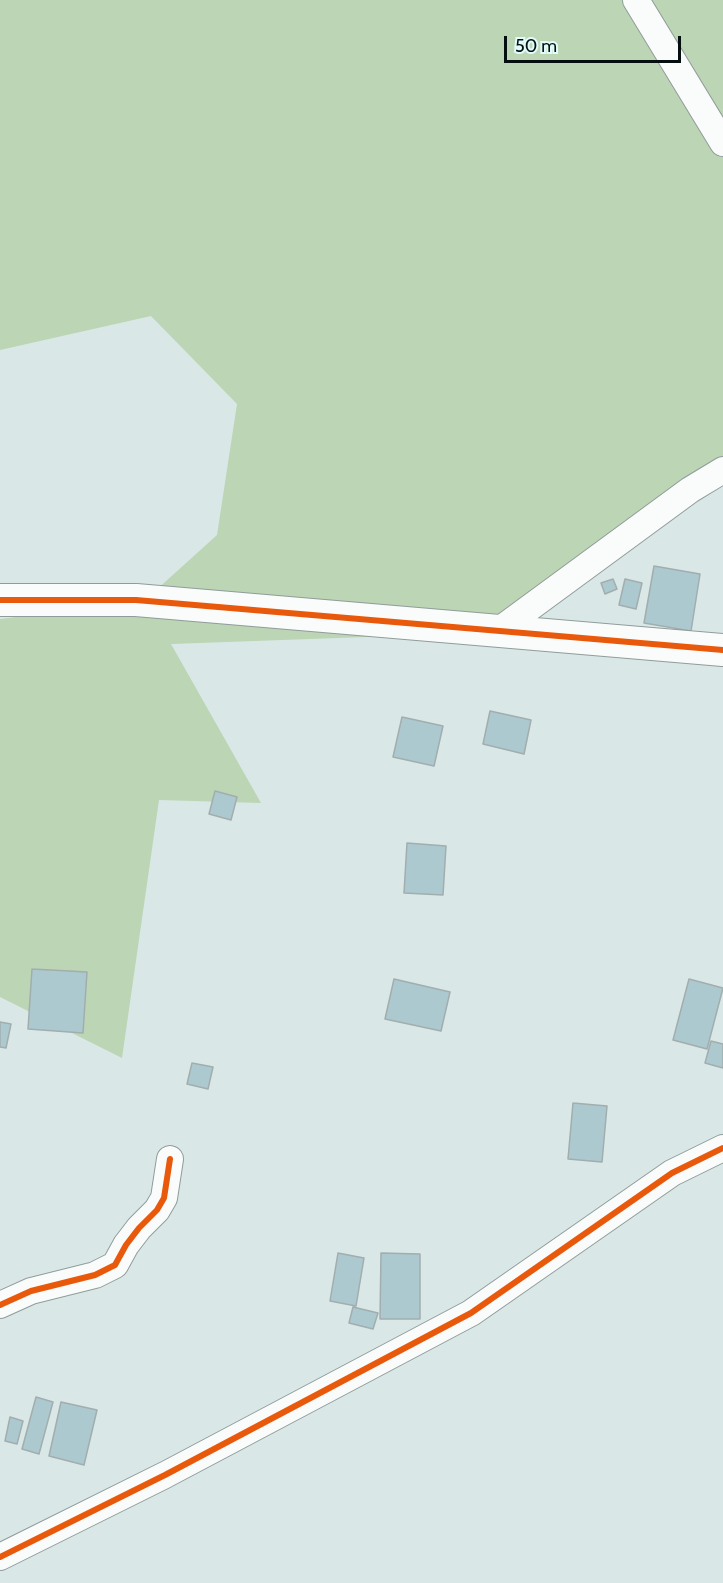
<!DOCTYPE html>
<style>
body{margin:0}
#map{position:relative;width:723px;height:1583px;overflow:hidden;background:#d9e8e7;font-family:Cabin,sans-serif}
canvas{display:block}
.scale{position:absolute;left:504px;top:36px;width:177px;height:27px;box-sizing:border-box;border:3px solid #060f0f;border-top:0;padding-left:8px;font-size:18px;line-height:21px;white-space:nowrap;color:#060f0f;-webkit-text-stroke:4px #e0fbfa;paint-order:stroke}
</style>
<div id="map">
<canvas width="723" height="1583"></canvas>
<div class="scale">50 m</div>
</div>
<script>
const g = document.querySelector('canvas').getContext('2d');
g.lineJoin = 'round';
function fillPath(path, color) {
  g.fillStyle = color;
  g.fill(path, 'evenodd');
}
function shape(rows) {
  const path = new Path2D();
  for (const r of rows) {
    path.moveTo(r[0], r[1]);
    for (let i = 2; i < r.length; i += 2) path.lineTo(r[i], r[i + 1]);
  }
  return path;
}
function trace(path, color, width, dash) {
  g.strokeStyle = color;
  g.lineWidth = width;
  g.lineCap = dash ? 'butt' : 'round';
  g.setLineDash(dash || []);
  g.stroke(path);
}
const green = shape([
 [0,0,723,0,723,476,506,632,171,644,261,803,159,800,122,1058,0,997,0,619,144,601,217,535,237,404,151,316,0,350]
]);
const building = shape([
 [654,566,700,574,691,631,644,623,654,566],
 [613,579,617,589,605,594,601,583,613,579],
 [625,579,642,583,636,609,619,605,625,579],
 [490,711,531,720,524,754,483,744,490,711],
 [402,717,443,726,434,766,393,757,402,717],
 [215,791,237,797,231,820,209,814,215,791],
 [407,843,446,846,443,895,404,893,407,843],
 [32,969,87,972,83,1033,28,1029,32,969],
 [394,979,450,992,441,1031,385,1019,394,979],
 [689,979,723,988,707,1049,673,1040,689,979],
 [0,1022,11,1024,6,1048,0,1047,0,1022],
 [711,1041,723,1044,723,1068,705,1063,711,1041],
 [192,1063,213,1067,208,1089,187,1084,192,1063],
 [573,1103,607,1106,602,1162,568,1159,573,1103],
 [338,1253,364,1258,356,1306,330,1301,338,1253],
 [381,1253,420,1254,420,1319,380,1319,381,1253],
 [353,1307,378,1313,373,1329,349,1323,353,1307],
 [36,1397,53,1402,39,1454,22,1449,36,1397],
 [61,1402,97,1410,84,1465,49,1456,61,1402],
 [10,1417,23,1421,17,1444,5,1441,10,1417]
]);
const minor = shape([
 [636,0,723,143],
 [498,631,690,490,723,470],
 [0,1305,31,1291,95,1275,115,1265,126,1245,139,1228,157,1210,164,1198,170,1159],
 [0,1557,165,1475,471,1313,672,1173,723,1148]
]);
const tertiary = shape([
 [0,600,136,600,723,650]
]);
const cycleway = shape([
 [0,600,136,600,723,650],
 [0,1305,31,1291,95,1275,115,1265,126,1245,139,1228,157,1210,164,1198,170,1159],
 [0,1557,165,1475,471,1313,672,1173,723,1148]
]);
fillPath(green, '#bcd5b4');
fillPath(building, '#adc9d0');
trace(building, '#a2adae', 1.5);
trace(minor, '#909c9b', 28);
trace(tertiary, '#909c9b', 34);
trace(minor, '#f9fcfb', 26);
trace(tertiary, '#f9fcfb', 32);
trace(cycleway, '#e8590c', 6);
</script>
